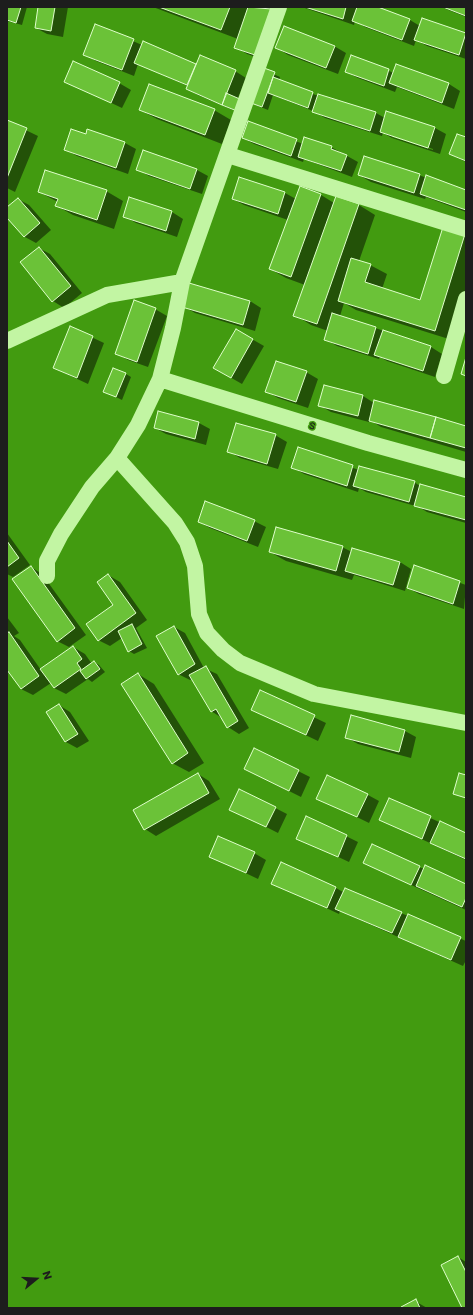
<!DOCTYPE html>
<style>
body{margin:0}
#map{position:relative;width:473px;height:1315px;overflow:hidden;background:#429b10;font-family:Poppins,sans-serif}
canvas{display:block}
.frame{position:absolute;inset:0;border:8px solid #1d1d1d;pointer-events:none}
.north{position:absolute;left:16px;top:1259px;width:40px;height:40px;-webkit-text-stroke:3px #429b10;paint-order:stroke;rotate:72deg;font-size:11px;font-weight:700;line-height:16px;text-align:center;color:#1d1d1d}
.north::after{content:'';display:block;margin:auto;width:14px;height:18px;background:#1d1d1d;clip-path:polygon(50% 0,100% 100%,50% 72%,0 100%)}
</style>
<div id="map">
<canvas width="473" height="1315"></canvas>
<div class="frame"></div>
<div class="north">N</div>
</div>
<script>
const g = document.querySelector('canvas').getContext('2d');
g.lineJoin = 'round';
function fillPath(path, color) {
  g.fillStyle = color;
  g.fill(path, 'evenodd');
}
function shape(rows) {
  const path = new Path2D();
  for (const r of rows) {
    path.moveTo(r[0], r[1]);
    for (let i = 2; i < r.length; i += 2) path.lineTo(r[i], r[i + 1]);
  }
  return path;
}
function trace(path, color, width, dash) {
  g.strokeStyle = color;
  g.lineWidth = width;
  g.lineCap = dash ? 'butt' : 'round';
  g.setLineDash(dash || []);
  g.stroke(path);
}
function drawText(font, color, halo, rows, align = 'center') {
  g.font = font + ' Poppins,sans-serif';
  g.lineWidth = 3;
  g.setLineDash([]);
  g.textBaseline = 'middle';
  g.strokeStyle = halo;
  g.fillStyle = color;
  for (const [text, x, y, turn = 0] of rows) {
    g.save();
    g.translate(x, y);
    g.rotate((+turn || 0) * Math.PI / 180);
    g.textAlign = isNaN(turn) ? turn : align;
    if (halo) g.strokeText(text, 0, 0);
    g.fillText(text, 0, 0);
    g.restore();
  }
}
const shadow = shape([
 [7,7,27,7,22,25,7,21],
 [39,7,68,7,63,37,47,34,36,28],
 [153,7,264,7,271,9,267,61,247,54,236,47,238,39],
 [302,7,375,7,410,20,420,26,422,20,466,34,466,59,427,46,416,40,414,46,365,27,355,21,354,25],
 [442,7,466,7,466,17,446,9],
 [96,25,142,45,144,42,197,65,235,71,246,78,233,110,198,95,187,89,188,86,138,64,134,76,96,61,85,54],
 [334,46,346,53,338,74,288,55,277,48],
 [352,56,394,73,397,65,449,84,460,91,454,109,397,87,395,92,358,78,346,72],
 [264,70,280,77,279,80,318,96,376,113,385,118,435,128,446,134,440,154,392,138,383,133,382,136,325,118,313,111,273,95,268,110,258,106,253,103],
 [392,135,433,149,433,150,392,137],
 [65,81,119,83,131,90,122,108],
 [140,110,214,110,231,120,222,144,157,119],
 [7,121,38,136,15,192,7,188],
 [249,122,303,144,331,147,358,162,352,177,304,159,303,162,254,144,243,138],
 [86,136,125,143,136,149,128,174,77,156,66,150],
 [466,138,466,162,450,154],
 [365,157,466,191,466,212,426,197,425,199,371,182,359,175],
 [137,169,197,170,208,176,202,194,149,176],
 [239,178,285,193,296,199,300,187,321,195,334,203,336,197,359,205,375,215,359,261,370,265,387,274,382,289,421,301,443,229,466,236,466,294,452,340,356,310,344,303,340,316,431,347,442,354,435,377,387,361,380,357,379,359,337,346,325,339,328,331,311,325,295,315,305,285,286,278,270,269,288,220,244,205,233,199],
 [106,191,123,201,114,229,73,215,57,206,58,202,39,192],
 [130,198,172,212,183,219,177,237,136,223,124,216],
 [18,199,29,205,51,230,36,243,25,237,7,216,7,208],
 [39,248,50,254,82,293,64,308,53,301],
 [190,284,250,301,261,308,255,331,195,313,183,306],
 [155,309,167,316,148,367,128,360,116,353],
 [70,327,104,343,88,384,54,368],
 [236,330,264,346,242,384,214,368],
 [306,372,318,379,308,408,278,398,266,391],
 [126,374,131,377,122,400,104,391],
 [363,396,374,403,466,427,466,452,381,427,370,420,369,422,331,412,319,405],
 [159,412,199,423,210,429,206,445,166,434,155,428],
 [275,435,287,442,278,469,240,458,228,451],
 [298,449,359,470,414,482,420,486,466,498,466,523,427,512,419,507,366,492,359,488,358,492,304,474,292,467],
 [254,521,266,527,258,547,210,528,199,522],
 [7,533,30,565,13,577,7,574],
 [342,547,352,552,400,562,411,569,405,591,354,575,352,580,286,561,270,552],
 [31,567,42,574,86,635,69,647,57,641],
 [415,567,466,585,464,609,419,594,408,588],
 [108,575,120,582,147,620,136,628,147,648,134,654,129,651,122,638,110,646,98,640,114,605],
 [7,617,19,633,14,636,20,640,41,670,73,647,85,654,92,664,94,662,99,665,105,672,92,682,88,679,66,694,54,688,51,683,33,695,21,689,7,668],
 [174,627,185,633,204,668,217,674,249,728,239,734,228,727,222,718,211,711,193,679,190,680,178,674],
 [138,674,154,684,204,763,189,772,172,763],
 [261,692,326,723,318,741,253,710],
 [59,705,70,712,89,741,77,748,66,742,47,713],
 [352,717,405,731,416,737,411,758,358,744,346,737],
 [245,769,298,771,310,777,301,797],
 [198,774,209,781,220,799,156,836,145,829],
 [240,790,287,814,278,833,231,809],
 [368,795,379,801,369,823,318,798],
 [390,800,466,834,466,860,381,820],
 [307,817,358,842,349,862,298,838],
 [254,853,266,860,258,879,210,856],
 [419,867,466,885,466,910,376,869],
 [273,883,336,888,343,892,401,913,466,941,466,960,463,966,340,911,339,914],
 [458,1257,466,1262,466,1308,463,1308],
 [415,1301,427,1308,403,1308]
]);
const building = shape([
 [7,7,21,7,16,23,7,20,7,7],
 [38,7,55,7,51,31,35,28,38,7],
 [159,7,230,7,221,30,159,7],
 [248,7,271,9,255,55,234,48,248,7],
 [305,7,346,7,343,19,305,7],
 [357,7,378,7,410,19,402,40,352,21,357,7],
 [443,7,466,7,466,16,443,7],
 [422,18,466,33,459,55,414,40,422,18],
 [95,24,134,39,122,70,83,55,95,24],
 [284,26,335,46,326,68,275,48,284,26],
 [143,41,196,64,187,85,134,63,143,41],
 [200,55,236,70,222,105,186,89,200,55],
 [351,55,389,69,384,86,345,72,351,55],
 [73,61,120,82,111,103,64,82,73,61],
 [396,64,449,83,442,103,389,83,396,64],
 [264,68,275,72,262,107,251,103,264,68],
 [273,77,313,92,308,108,268,93,273,77],
 [149,84,215,109,205,135,139,110,149,84],
 [226,93,242,100,237,111,222,105,226,93],
 [318,94,376,112,370,131,312,112,318,94],
 [386,111,435,127,428,148,380,132,386,111],
 [7,120,27,128,7,178,7,120],
 [248,121,297,139,291,156,242,138,248,121],
 [71,129,86,134,87,129,125,142,116,168,64,150,71,129],
 [457,134,466,137,466,161,449,154,457,134],
 [304,137,332,146,331,149,347,155,341,171,298,157,304,137],
 [143,150,197,169,190,189,136,170,143,150],
 [364,156,420,174,414,193,358,175,364,156],
 [45,170,107,190,97,220,55,206,58,199,38,192,45,170],
 [426,175,466,190,466,210,420,194,426,175],
 [239,177,285,192,278,214,232,199,239,177],
 [300,186,321,194,291,277,269,269,300,186],
 [336,196,359,204,317,324,293,316,336,196],
 [129,197,172,211,166,231,123,217,129,197],
 [18,198,40,223,24,237,7,218,7,207,18,198],
 [443,227,465,234,435,331,338,301,351,258,371,264,365,282,420,300,443,227],
 [39,247,71,286,52,302,20,262,39,247],
 [189,283,250,301,243,325,182,307,189,283],
 [134,300,156,308,137,362,115,354,134,300],
 [332,313,376,327,368,354,324,340,332,313],
 [70,326,93,336,77,378,53,368,70,326],
 [236,329,253,339,231,378,213,368,236,329],
 [383,330,431,346,423,371,374,355,383,330],
 [466,357,466,376,461,374,466,357],
 [276,361,307,371,296,402,265,392,276,361],
 [113,368,126,373,116,397,103,392,113,368],
 [324,385,363,395,358,416,318,406,324,385],
 [374,400,436,417,430,438,369,421,374,400],
 [158,411,199,422,195,439,154,428,158,411],
 [436,417,466,426,466,448,430,438,436,417],
 [236,423,276,434,267,464,227,452,236,423],
 [298,447,353,465,347,486,291,468,298,447],
 [359,466,415,481,409,502,353,486,359,466],
 [420,484,466,497,466,520,414,506,420,484],
 [205,501,255,520,247,541,198,522,205,501],
 [276,527,343,546,336,571,269,552,276,527],
 [7,541,19,558,7,567,7,541],
 [352,548,400,562,393,585,345,571,352,548],
 [414,565,460,581,453,604,407,588,414,565],
 [31,566,75,628,57,642,12,579,31,566],
 [108,574,136,613,98,641,86,624,113,605,97,582,108,574],
 [132,624,142,644,128,652,118,631,132,624],
 [174,626,195,664,178,675,156,636,174,626],
 [9,632,39,676,21,689,7,670,7,633,9,632],
 [73,646,82,659,77,663,81,669,54,688,40,669,73,646],
 [94,661,100,669,86,679,80,671,94,661],
 [206,666,238,721,227,728,216,709,211,712,189,675,206,666],
 [138,673,188,753,172,764,121,684,138,673],
 [260,690,315,715,306,735,251,710,260,690],
 [59,704,78,734,65,742,46,712,59,704],
 [351,715,405,730,399,752,345,738,351,715],
 [254,748,299,770,289,791,244,769,254,748],
 [198,773,209,793,144,830,133,810,198,773],
 [459,773,466,775,466,798,453,794,459,773],
 [327,775,368,794,357,817,316,799,327,775],
 [239,789,276,807,266,827,229,810,239,789],
 [389,798,431,816,422,839,379,820,389,798],
 [306,816,347,835,338,857,296,839,306,816],
 [440,821,466,833,466,859,430,843,440,821],
 [218,836,255,852,246,873,209,857,218,836],
 [372,844,420,866,411,885,363,863,372,844],
 [281,862,336,887,327,908,271,884,281,862],
 [425,865,466,884,466,898,462,907,416,886,425,865],
 [345,888,402,912,392,933,335,909,345,888],
 [408,914,461,937,451,960,398,937,408,914],
 [458,1256,466,1272,466,1308,462,1308,441,1265,458,1256],
 [416,1299,420,1308,401,1308,401,1307,416,1299]
]);
const street = shape([
 [228,155,466,229],
 [7,341,107,295,182,282],
 [444,376,466,299],
 [160,379,368,443,466,470],
 [117,458,175,523,187,542,195,566,199,614,207,633,223,650,240,663,314,694,466,723],
 [47,576,47,561,61,534,92,487,117,458,138,425,160,379,173,328,182,282,279,7]
]);
const streetNames = [
 ["s",312,426,17]
];
fillPath(shadow, '#0007');
fillPath(building, '#6bc238');
trace(building, '#dffecb', 1);
trace(street, '#c2f5a3', 16);
drawText('12px', '#1d1d1d', '#429b10', streetNames);
</script>
